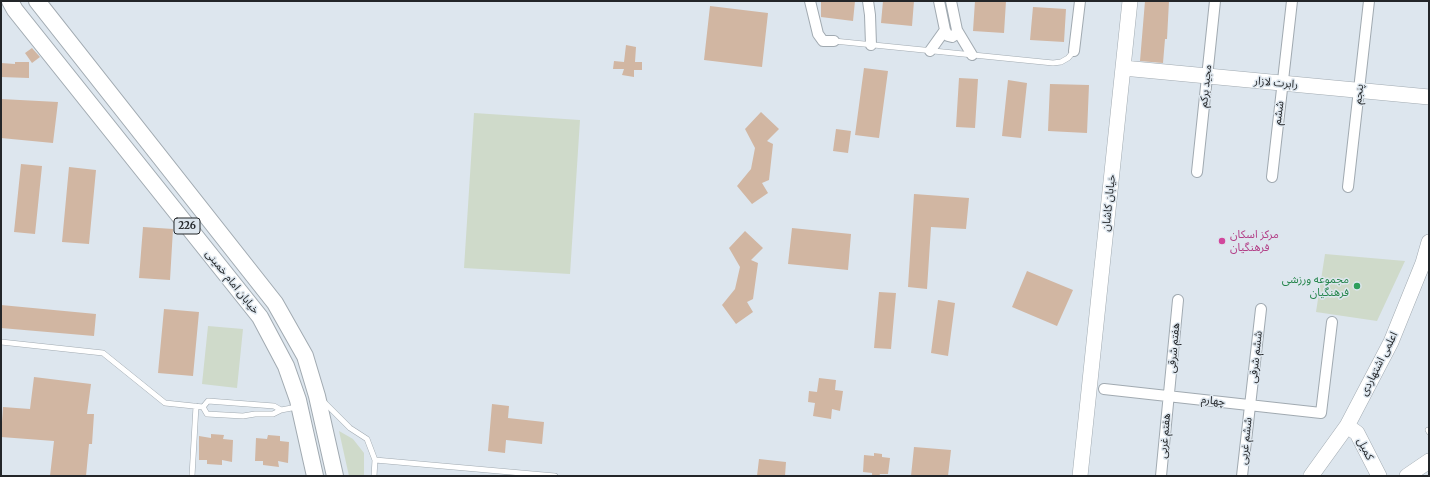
<!DOCTYPE html>
<meta charset="utf-8">
<style>
body{margin:0}
#map{position:relative;width:1430px;height:477px;overflow:hidden;background:#dde6ee;font-family:Merriweather,serif}
canvas{display:block}
.frame{position:absolute;inset:0;border:2px solid #232629;pointer-events:none}
</style>
<div id="map">
<canvas width="1430" height="477"></canvas>
<div class="frame"></div>
</div>
<script>
const g = document.querySelector('canvas').getContext('2d');
g.lineJoin = 'round';
function fillPath(path, color) {
  g.fillStyle = color;
  g.fill(path, 'evenodd');
}
function shape(rows) {
  const path = new Path2D();
  for (const r of rows) {
    path.moveTo(r[0], r[1]);
    for (let i = 2; i < r.length; i += 2) path.lineTo(r[i], r[i + 1]);
  }
  return path;
}
function trace(path, color, width, dash) {
  g.strokeStyle = color;
  g.lineWidth = width;
  g.lineCap = dash ? 'butt' : 'round';
  g.setLineDash(dash || []);
  g.stroke(path);
}
function drawText(font, color, halo, rows, align = 'center') {
  g.font = font + ' Merriweather,"Noto Sans Arabic",serif';
  g.lineWidth = 3;
  g.setLineDash([]);
  g.textBaseline = 'middle';
  g.strokeStyle = halo;
  g.fillStyle = color;
  for (const [text, x, y, turn = 0] of rows) {
    g.save();
    g.translate(x, y);
    g.rotate((+turn || 0) * Math.PI / 180);
    g.textAlign = isNaN(turn) ? turn : align;
    if (halo) g.strokeText(text, 0, 0);
    g.fillText(text, 0, 0);
    g.restore();
  }
}
const green = shape([
 [474,113,580,120,570,274,464,268],
 [1325,254,1405,261,1377,321,1316,312],
 [208,326,243,329,237,388,202,384],
 [339,431,353,439,364,453,364,476,349,476]
]);
const building = shape([
 [821,1,855,1,853,21,821,17],
 [883,1,914,1,912,26,881,23],
 [975,1,1006,1,1004,33,973,31],
 [1145,1,1169,1,1167,39,1165,39,1163,63,1140,61],
 [710,6,768,13,762,67,704,60],
 [1033,7,1066,9,1064,42,1030,40],
 [626,45,636,47,635,62,642,62,642,70,634,70,634,77,622,75,624,69,613,69,614,61,624,62],
 [32,48,40,57,32,63,25,53],
 [15,62,29,62,29,78,1,77,1,63,15,64],
 [864,68,888,71,879,138,855,135],
 [959,78,978,79,975,128,956,127],
 [1008,80,1027,83,1021,138,1002,136],
 [1050,84,1089,85,1087,133,1048,131],
 [1,99,58,102,53,143,1,138],
 [761,112,779,129,767,141,773,144,769,180,762,183,768,193,752,204,737,186,751,169,755,148,745,129],
 [836,129,851,131,848,153,833,151],
 [21,164,42,166,35,234,14,232],
 [69,167,96,170,89,244,62,242],
 [914,194,969,198,966,229,931,227,927,289,908,287],
 [143,227,173,229,170,280,139,278],
 [792,228,851,234,848,270,788,264],
 [745,231,763,248,751,260,758,263,753,299,747,302,753,312,736,324,722,305,735,289,740,267,729,248],
 [1027,271,1073,290,1057,326,1012,307],
 [879,292,896,293,891,349,874,348],
 [938,300,955,303,948,356,931,353],
 [1,305,96,314,94,336,1,328],
 [164,309,199,312,193,376,158,373],
 [34,377,91,384,87,414,94,414,92,444,89,444,86,476,50,476,54,441,1,437,3,407,30,409],
 [819,378,836,380,835,390,843,391,840,411,832,409,831,419,813,416,815,403,808,402,809,391,817,392],
 [492,404,509,406,508,418,544,422,542,444,506,440,505,453,488,451],
 [211,434,224,435,223,439,233,440,232,462,222,460,222,465,207,464,207,460,199,460,199,436,211,438],
 [268,435,280,436,280,441,289,442,288,463,278,461,279,467,263,465,263,461,255,461,256,438,267,439],
 [914,447,951,450,948,476,911,476],
 [874,453,882,454,882,457,890,458,888,474,880,474,879,476,872,476,872,473,863,472,864,455,874,456],
 [759,459,786,462,785,476,757,476]
]);
const lane = shape([
 [834,41,1053,63,1061,62,1068,58,1074,51],
 [1,342,103,353,165,403,203,407],
 [323,401,350,428,367,439,375,460,374,476],
 [203,407,207,414,243,416,255,414,273,414,281,410,297,407],
 [203,407,208,401,274,406,281,410],
 [1428,430,1429,432],
 [375,460,555,476],
 [192,476,196,406]
]);
const street = shape([
 [810,1,818,34,823,41,834,41],
 [868,1,870,15,871,45],
 [939,1,945,30,948,36,952,37,955,35,957,30],
 [951,1,957,30,972,55],
 [930,51,945,30],
 [1074,51,1080,1],
 [1197,172,1215,1],
 [1272,177,1292,1],
 [1348,187,1369,1],
 [1104,389,1321,413,1332,322],
 [1161,476,1178,300],
 [1242,476,1261,309]
]);
const secondary = shape([
 [1123,68,1429,97],
 [1347,426,1357,433,1379,476],
 [1080,476,1130,1],
 [1311,476,1347,426,1391,342,1423,263,1429,242],
 [1407,476,1429,461]
]);
const primary = shape([
 [10,1,15,10,260,317,286,366,298,400,315,476],
 [37,1,275,303,305,356,317,396,335,476]
]);
const markers = [
 [1222,241,4,"#d1479c"],
 [1357,286,4,"#2e9e5b"]
];
const shields = [
 [187,226,26]
];
const shieldNames = [
 ["226",187,226]
];
const streetNames = [
 ["رابرت لازار",1276,83,5],
 ["مجید برکم",1206,86,-84],
 ["پنجم",1359,94,-84],
 ["ششم",1279,113,-83],
 ["خیابان کاشان",1109,203,-84],
 ["خیابان امام خمینی",232,282,51],
 ["هفتم شرقی",1174,348,-85],
 ["ششم شرقی",1256,357,-84],
 ["اعلمی اشتهاردی",1379,364,-63],
 ["چهارم",1213,401,6],
 ["هفتم غربی",1165,436,-85],
 ["ششم غربی",1246,441,-84],
 ["کمیل",1365,449,63]
];
const hotelNames = [
 ["مرکز اسکان",1230,235],
 ["فرهنگیان",1230,248]
];
const leisureNames = [
 ["مجموعه ورزشی",1349,280],
 ["فرهنگیان",1349,293]
];
fillPath(green, '#cfdaca');
fillPath(building, '#d1b6a2');
trace(lane, '#a1aab1', 6);
trace(street, '#a1aab1', 12);
trace(secondary, '#a1aab1', 16);
trace(primary, '#a1aab1', 18);
trace(lane, '#fff', 5);
trace(street, '#fff', 10);
trace(secondary, '#fff', 15);
trace(primary, '#fff', 16);
for (const [x, y, r, color] of markers) {
  const dot = new Path2D();
  dot.arc(x, y, r, 0, 2 * Math.PI);
  g.fillStyle = color;
  g.fill(dot);
  trace(dot, '#dde6ee', 1.5);
}
for (const [x, y, w] of shields) {
  const box = new Path2D();
  box.roundRect(x - w / 2, y - 8, w, 16, 3);
  g.fillStyle = '#dde6ee';
  g.fill(box);
  trace(box, '#232629', 1);
}
drawText('bold 10px', '#232629', null, shieldNames);
drawText('11px', '#232629', '#dde6ee', streetNames);
drawText('11px', '#b23c85', '#dde6ee', hotelNames, 'left');
drawText('11px', '#27864d', '#dde6ee', leisureNames, 'right');
</script>
